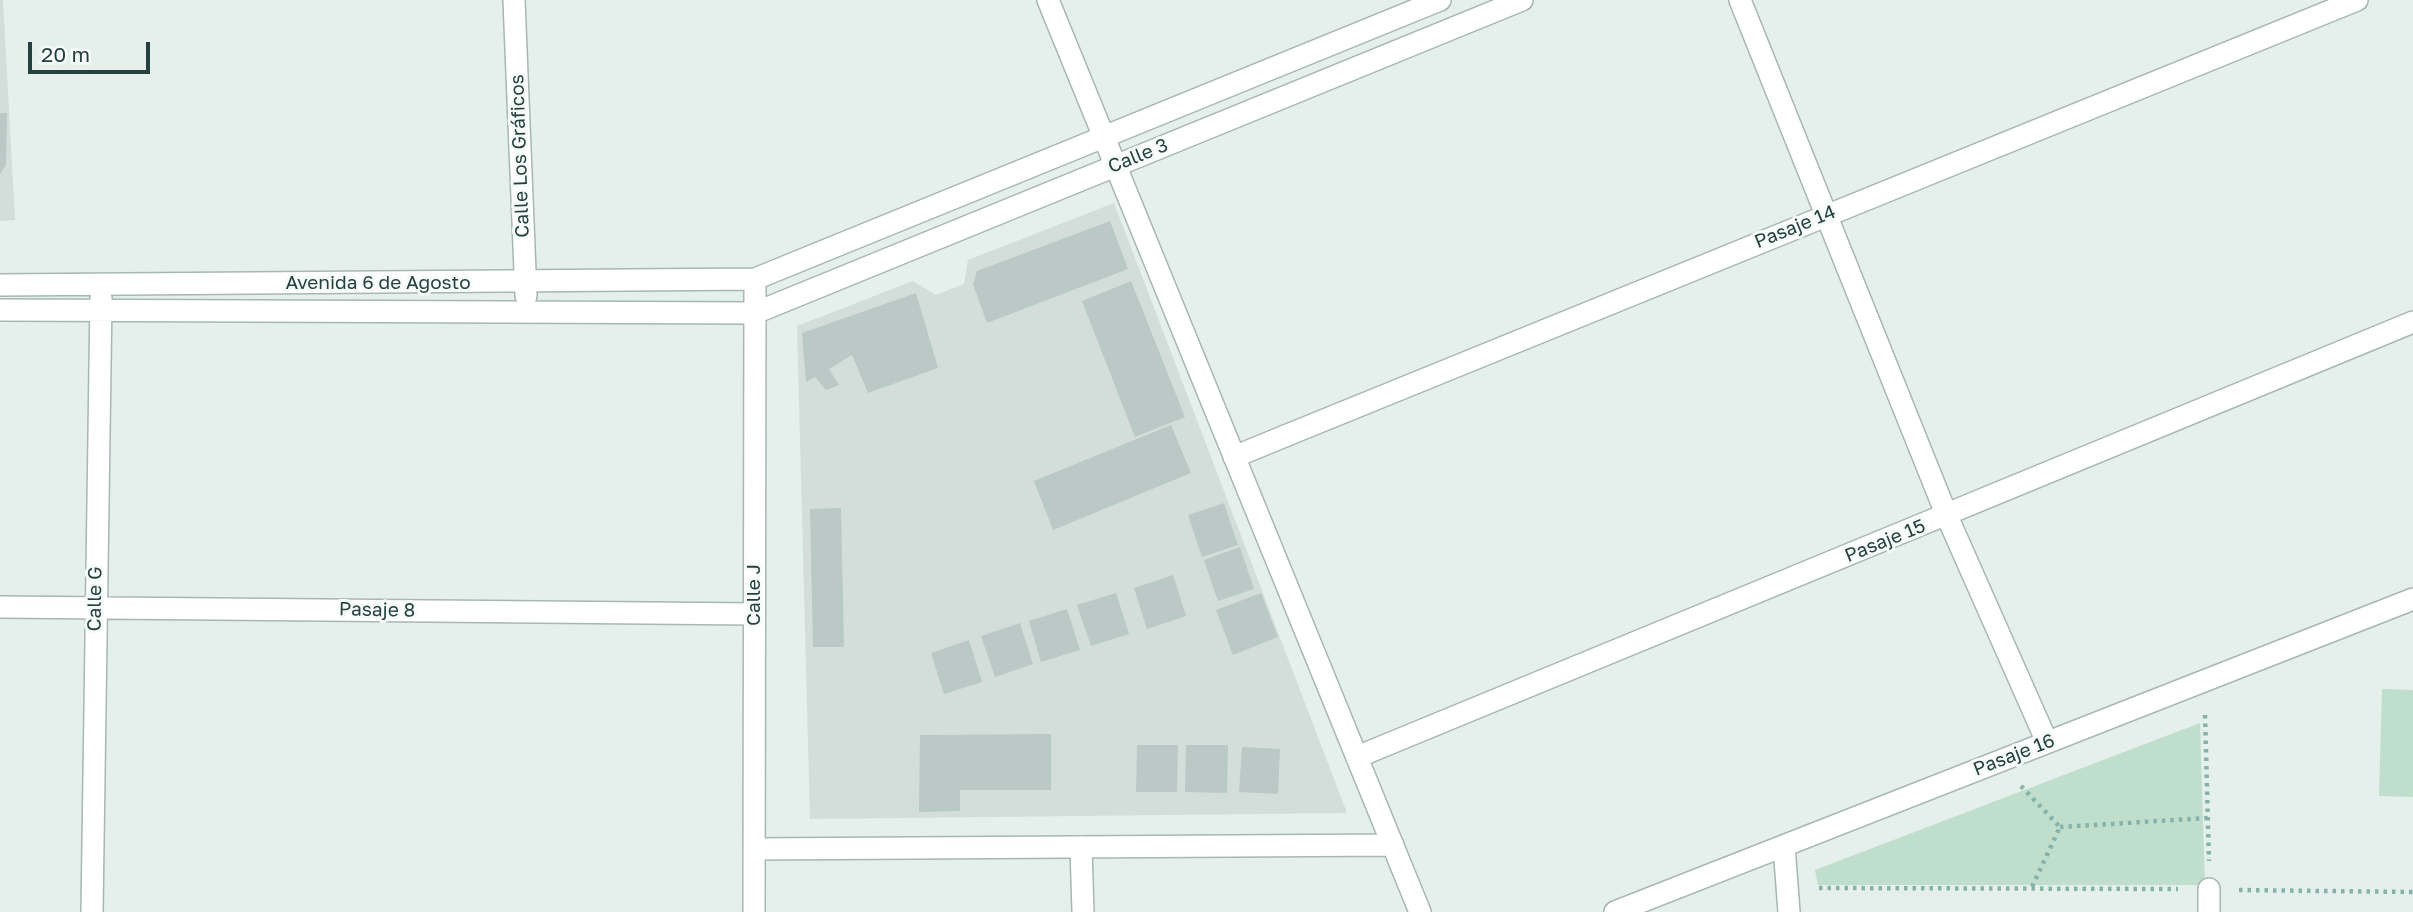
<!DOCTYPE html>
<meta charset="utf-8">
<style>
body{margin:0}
#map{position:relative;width:2413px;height:912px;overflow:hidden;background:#e5efec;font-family:"Golos Text",sans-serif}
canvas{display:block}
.scale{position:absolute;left:28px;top:42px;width:122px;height:32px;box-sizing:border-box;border:4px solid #24413d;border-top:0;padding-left:9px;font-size:21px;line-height:24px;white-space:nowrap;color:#24413d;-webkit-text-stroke:5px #f6fbf9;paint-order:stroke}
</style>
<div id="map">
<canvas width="2413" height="912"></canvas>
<div class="scale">20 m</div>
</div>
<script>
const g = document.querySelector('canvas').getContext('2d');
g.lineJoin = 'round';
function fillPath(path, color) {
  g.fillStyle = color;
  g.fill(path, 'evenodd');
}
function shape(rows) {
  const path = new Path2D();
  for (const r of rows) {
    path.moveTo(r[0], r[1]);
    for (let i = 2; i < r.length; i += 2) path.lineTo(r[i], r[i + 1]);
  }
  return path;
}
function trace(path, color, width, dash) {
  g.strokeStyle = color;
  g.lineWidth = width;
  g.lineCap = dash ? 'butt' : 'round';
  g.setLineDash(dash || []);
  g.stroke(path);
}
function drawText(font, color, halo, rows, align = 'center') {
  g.font = font + ' "Golos Text",sans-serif';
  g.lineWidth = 6;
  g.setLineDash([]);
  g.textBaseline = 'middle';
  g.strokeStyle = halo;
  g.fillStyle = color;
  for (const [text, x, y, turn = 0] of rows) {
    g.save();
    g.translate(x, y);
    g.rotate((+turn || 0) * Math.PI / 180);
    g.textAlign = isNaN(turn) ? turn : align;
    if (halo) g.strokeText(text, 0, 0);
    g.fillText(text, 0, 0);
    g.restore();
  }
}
const built = shape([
 [0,0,3,0,15,220,0,221],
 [1114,203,1347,813,810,819,797,326,913,281,936,295,964,284,968,260]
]);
const green = shape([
 [2382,689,2413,690,2413,797,2379,796],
 [2200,723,2205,885,1818,885,1815,870]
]);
const building = shape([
 [0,113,7,113,6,165,0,174],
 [1110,221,1128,269,987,323,973,284,977,271],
 [1131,281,1185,417,1135,437,1082,301],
 [916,293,938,368,868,393,852,355,829,369,839,385,826,390,815,377,806,382,802,333],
 [1171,425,1191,473,1053,530,1034,481],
 [1224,503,1238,545,1202,557,1188,515],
 [841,508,844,647,813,647,810,509],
 [1240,547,1254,589,1218,601,1204,560],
 [1173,575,1186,616,1147,629,1134,588],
 [1116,593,1129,634,1091,646,1077,605],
 [1261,593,1278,637,1233,655,1216,610],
 [1067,609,1080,650,1041,662,1029,621],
 [1020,623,1033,664,995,677,981,636],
 [969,640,982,682,944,694,931,653],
 [1051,734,1051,790,960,790,960,811,919,812,920,735],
 [1137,745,1178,745,1177,792,1136,792],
 [1186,745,1228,745,1227,793,1185,792],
 [1242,747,1280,749,1278,794,1239,792]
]);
const path = shape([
 [2205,715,2209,861],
 [2021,786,2060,827,2031,889],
 [2060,827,2208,818],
 [1819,888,2178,889],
 [2239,890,2413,892]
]);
const lane = shape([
 [1285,436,2357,0],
 [1357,757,2413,322],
 [1784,846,1789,912],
 [1081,847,1083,912],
 [2209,912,2209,889]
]);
const street = shape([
 [514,0,526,296],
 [1048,0,1420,912],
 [1740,0,1947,516,2047,742],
 [0,285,755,279,1440,0],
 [0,310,755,313,1522,0],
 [1234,457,1285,436],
 [0,607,754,614],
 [754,849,1393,845],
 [92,912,101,298],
 [754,912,755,279],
 [1615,912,2413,599]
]);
const streetNames = [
 ["Calle Los Gráficos",520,156,-92],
 ["Calle 3",1138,156,-22],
 ["Pasaje 14",1795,227,-22],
 ["Avenida 6 de Agosto",378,283],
 ["Pasaje 15",1885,541,-22],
 ["Calle J",754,595,-90],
 ["Calle G",95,599,-89],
 ["Pasaje 8",377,610,1],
 ["Pasaje 16",2014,755,-21]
];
fillPath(built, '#d3dedb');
fillPath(green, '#bfdfcc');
fillPath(building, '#bac9c5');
trace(lane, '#a7b7b4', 24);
trace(street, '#a7b7b4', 24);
trace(path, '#86b2aa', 4.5, [3.5, 5]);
trace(lane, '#fff', 21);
trace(street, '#fff', 21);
drawText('19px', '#24413d', '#f6fbf9', streetNames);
</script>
